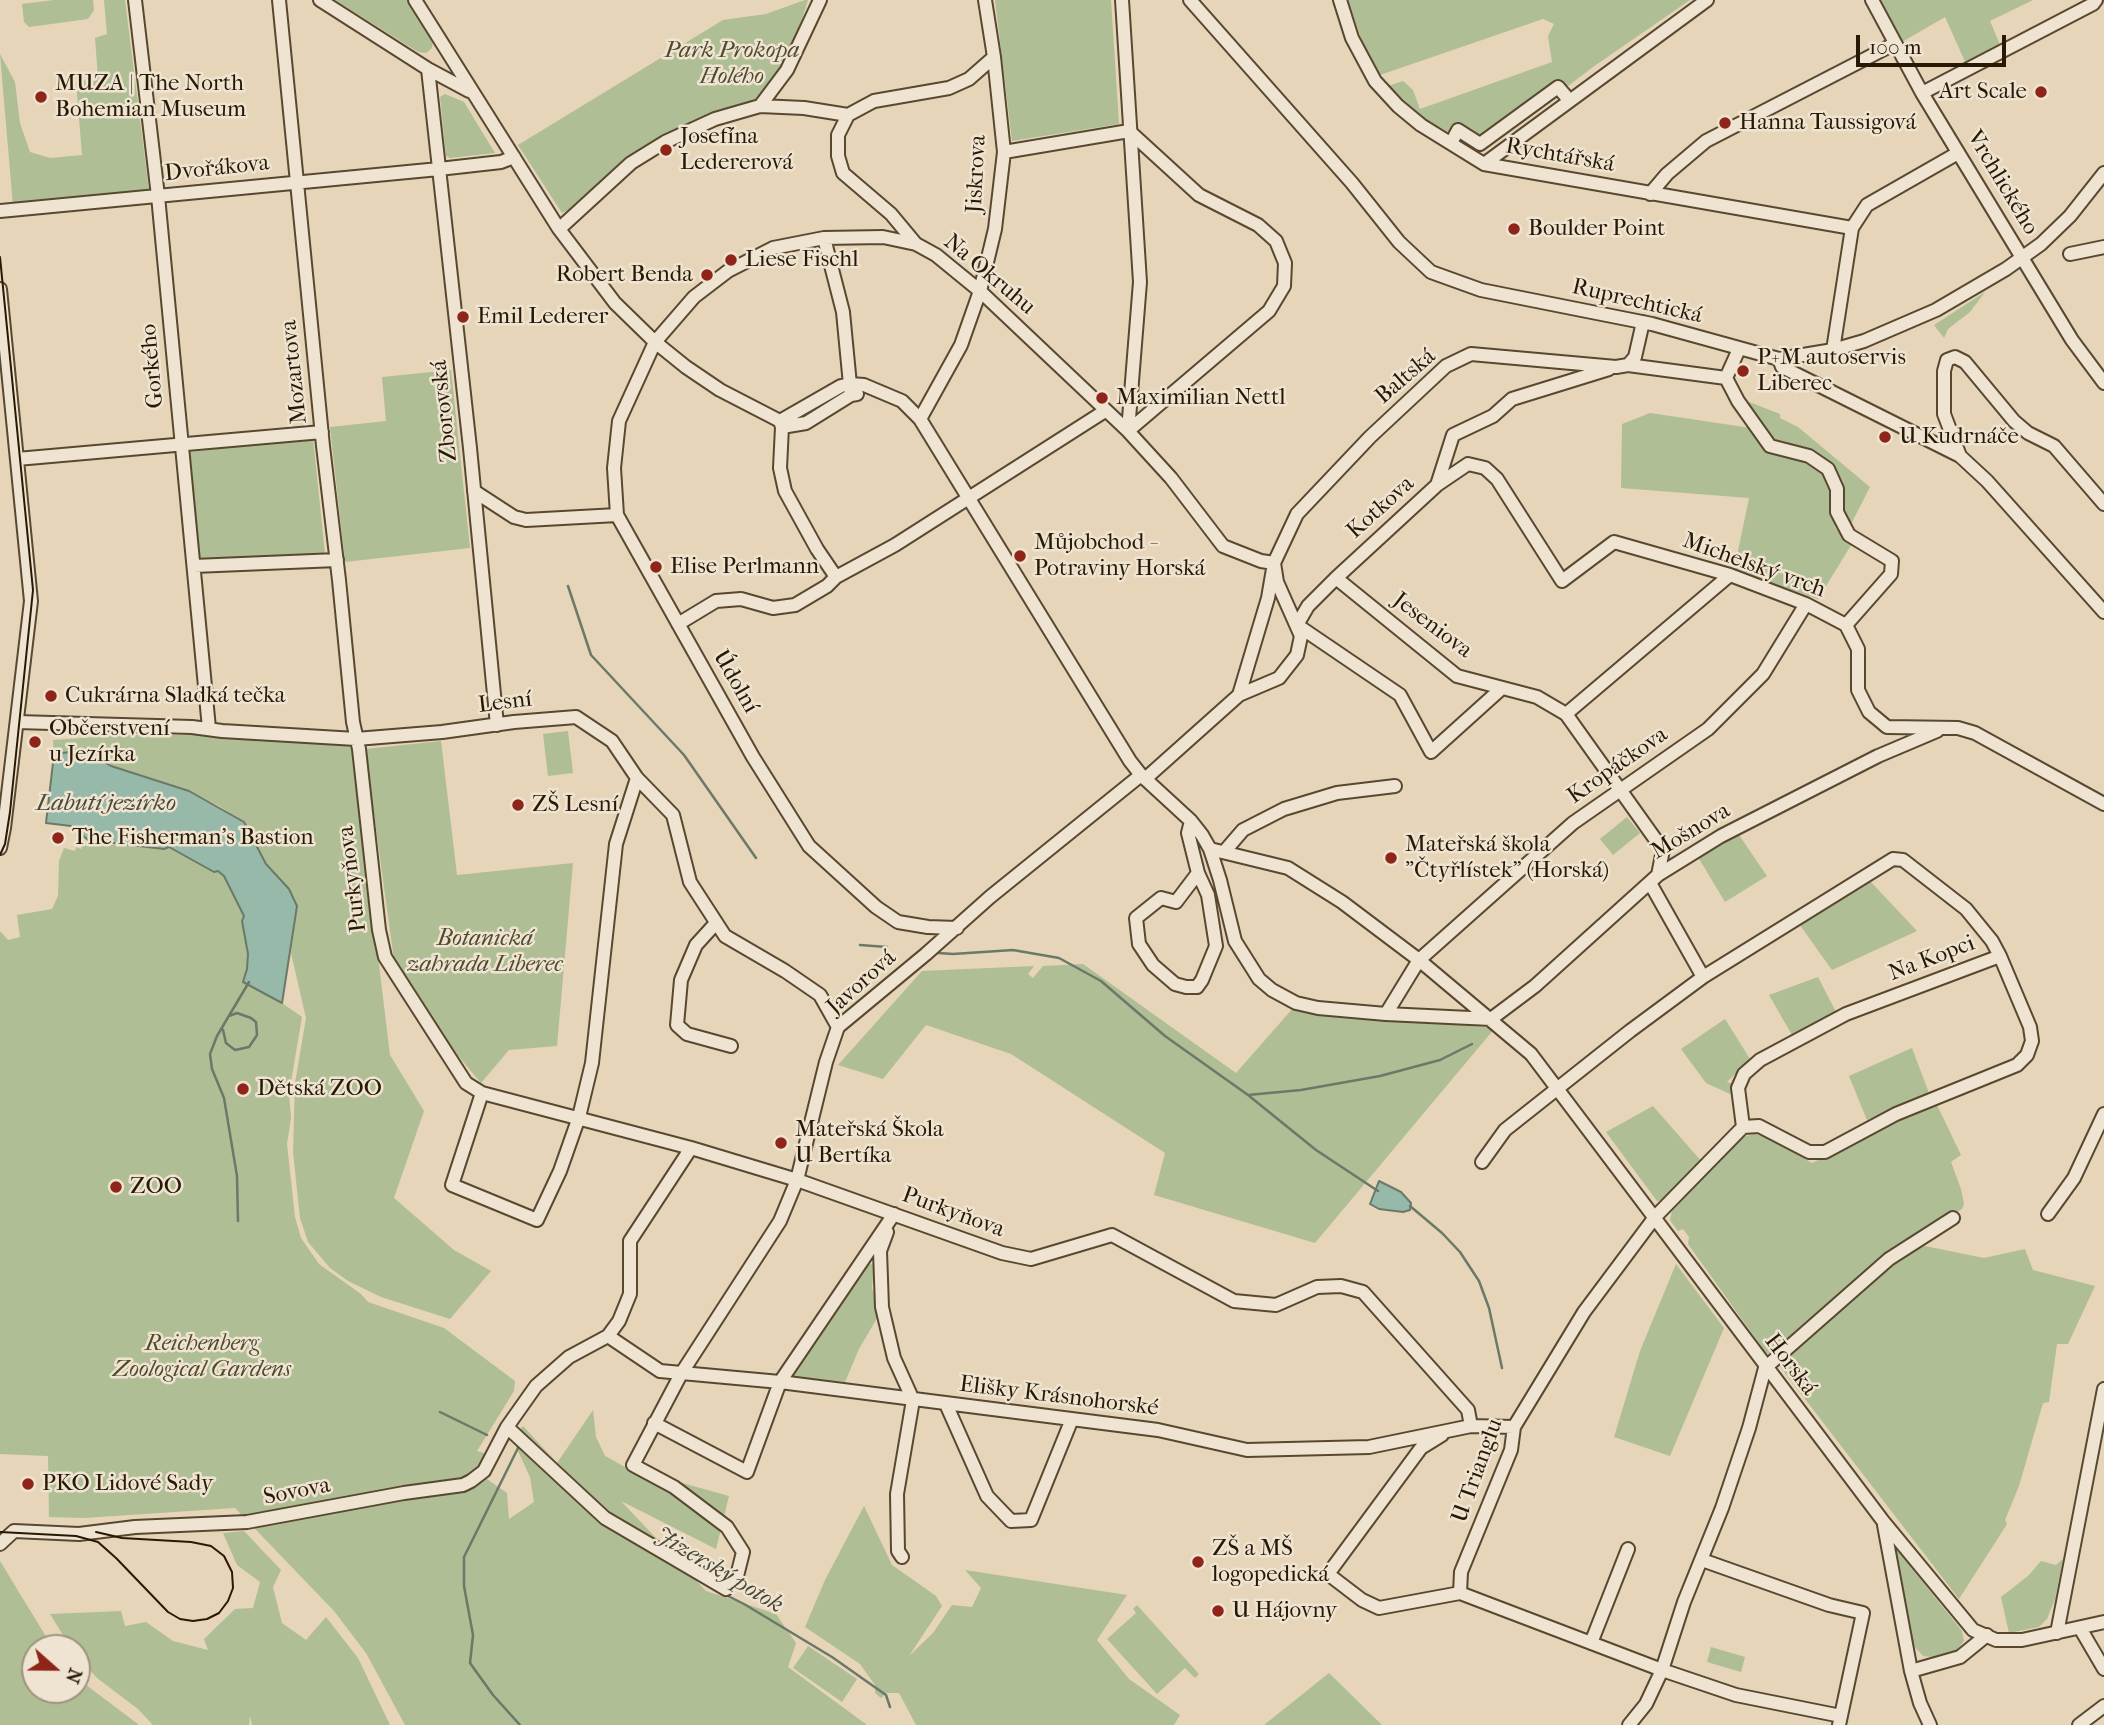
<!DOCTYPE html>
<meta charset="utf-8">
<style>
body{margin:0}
#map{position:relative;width:2104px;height:1725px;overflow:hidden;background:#e6d5b8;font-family:"IM FELL French Canon",serif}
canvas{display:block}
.north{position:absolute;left:21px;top:1634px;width:70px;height:70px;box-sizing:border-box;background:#efe4d1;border:2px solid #9f937f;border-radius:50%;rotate:111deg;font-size:19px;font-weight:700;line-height:28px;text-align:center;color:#281904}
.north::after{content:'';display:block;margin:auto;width:24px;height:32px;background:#8f2418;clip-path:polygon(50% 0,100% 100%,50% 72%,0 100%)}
.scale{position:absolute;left:1856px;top:35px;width:150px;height:32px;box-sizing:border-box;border:4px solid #281904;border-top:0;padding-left:9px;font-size:21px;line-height:24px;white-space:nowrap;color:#281904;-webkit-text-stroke:5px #efe4d1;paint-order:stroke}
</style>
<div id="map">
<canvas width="2104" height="1725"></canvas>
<div class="north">N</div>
<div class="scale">100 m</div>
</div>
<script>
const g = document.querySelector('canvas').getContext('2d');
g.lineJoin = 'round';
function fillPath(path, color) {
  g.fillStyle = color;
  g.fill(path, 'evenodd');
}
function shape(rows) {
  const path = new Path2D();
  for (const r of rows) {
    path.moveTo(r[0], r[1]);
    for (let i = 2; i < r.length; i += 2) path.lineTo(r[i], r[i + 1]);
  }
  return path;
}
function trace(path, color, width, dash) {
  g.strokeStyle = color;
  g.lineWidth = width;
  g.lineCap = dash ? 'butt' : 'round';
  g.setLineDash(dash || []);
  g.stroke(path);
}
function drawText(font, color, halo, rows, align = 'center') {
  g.font = font + ' "IM FELL French Canon",serif';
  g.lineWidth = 5;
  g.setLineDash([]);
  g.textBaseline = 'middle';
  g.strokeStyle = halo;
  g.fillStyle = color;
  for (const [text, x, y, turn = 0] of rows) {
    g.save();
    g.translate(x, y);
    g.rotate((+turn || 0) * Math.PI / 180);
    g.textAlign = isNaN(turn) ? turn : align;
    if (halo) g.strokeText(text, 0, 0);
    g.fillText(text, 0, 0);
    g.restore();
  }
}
const green = shape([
 [54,0,93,0,94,10,88,19,29,27,24,22,22,4],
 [104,0,125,0,149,191,13,206,0,54,15,82,20,123,30,152,50,158,82,155,76,82,98,78,95,38,107,34],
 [335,0,409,0,433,40,432,48,426,53,418,52],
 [805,0,808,0,788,65,761,100,752,104,707,114,696,120,638,154,571,209,562,213,518,145,723,20,766,14],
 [995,0,1111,0,1119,124,1012,141],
 [1348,0,1690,0,1593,67,1483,151,1423,118,1388,86,1403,81,1413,90,1420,109,1552,62,1548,36,1554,24,1543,19,1380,75,1364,47],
 [1881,0,2033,0,1990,21,2001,47,1967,66,1945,17,1902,42],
 [445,94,464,102,495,153,450,158,446,156,440,97],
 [1985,292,1970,312,1948,329,1944,338,1934,325],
 [451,370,470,548,345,562,330,427,386,421,382,377],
 [1739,398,1780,414,1780,418,1798,427,1870,487,1849,528,1843,518,1830,469,1778,446],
 [1650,413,1751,428,1822,469,1832,485,1832,516,1836,529,1853,542,1818,599,1734,570,1749,498,1621,488,1622,424],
 [313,438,325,554,201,566,190,452],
 [568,731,573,773,548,776,543,734],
 [124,735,198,735,345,742,353,750,390,1055,424,1111,394,1198,454,1250,491,1271,450,1319,381,1297,348,1281,330,1268,308,1242,300,1218,293,1152,295,1083,306,1018,291,953,297,906,289,889,266,864,244,822,219,806,189,791,111,766,95,757,78,751,54,754,53,740],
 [441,741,457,875,573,863,557,1046,509,1050,481,1083,455,1052,394,960,365,749],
 [1627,817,1640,833,1613,855,1600,839],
 [1737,832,1767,876,1725,902,1698,857],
 [83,842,164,849,168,847,214,872,218,871,224,876,244,917,242,921,248,954,247,969,282,1003,302,1017,291,1082,288,1082,291,1118,287,1144,295,1217,301,1238,319,1264,361,1294,368,1302,444,1328,515,1381,514,1391,477,1451,484,1453,487,1479,507,1493,509,1519,534,1502,530,1477,512,1438,523,1426,557,1463,593,1410,596,1437,605,1456,625,1467,729,1496,716,1549,621,1501,706,1591,776,1614,796,1643,788,1667,867,1725,405,1725,366,1653,334,1611,235,1508,84,1518,49,1517,48,1456,0,1454,0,931,8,940,20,937,17,915,52,909,58,896,59,861,64,848,75,851,76,847,81,849],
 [1870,881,1917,931,1832,970,1799,924],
 [1083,964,1236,1073,1294,1007,1356,1016,1495,1028,1315,1243,1154,1195,1165,1153,1011,1054,926,1025,883,1079,838,1065,922,971,1034,966,1028,974,1033,978,1043,966],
 [1818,977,1836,1012,1792,1035,1769,995],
 [1725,1019,1750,1059,1727,1082,1733,1084,1730,1094,1706,1083,1681,1049],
 [1912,1048,1929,1093,1867,1120,1849,1076],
 [1932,1104,1937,1105,1961,1155,1951,1162,1961,1189,1964,1204,1962,1209,1939,1222,1770,1353,1766,1353,1688,1244,1689,1237,1683,1229,1678,1231,1670,1220,1672,1211,1742,1137,1754,1134,1766,1137,1812,1163],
 [1653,1106,1702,1162,1663,1200,1657,1201,1606,1132],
 [1925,1246,1984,1258,2025,1249,2033,1270,2095,1286,2068,1344,2057,1344,2049,1402,2043,1403,2019,1486,2005,1520,2007,1524,1959,1599,1775,1360,1896,1259],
 [866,1263,874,1265,872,1288,880,1313,859,1349,845,1382,791,1376],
 [1676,1264,1724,1328,1670,1456,1614,1437,1640,1351],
 [864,1506,892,1565,936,1596,942,1606,909,1656,933,1633,952,1605,972,1607,981,1588,965,1570,1127,1595,1097,1640,1129,1679,1180,1715,1174,1725,916,1725,899,1693,886,1693,881,1698,875,1693,875,1685,860,1664,805,1627,825,1580],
 [244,1531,281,1570,273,1587,282,1623,306,1640,326,1617,358,1658,390,1725,252,1725,250,1716,249,1725,153,1725,138,1709,97,1678,77,1656,77,1648,71,1648,50,1614,121,1611,125,1626,146,1622,173,1641,208,1650,204,1639,235,1609,253,1608,260,1582,237,1565,223,1533],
 [1898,1551,1962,1631,1964,1641,1956,1651,1939,1658,1923,1656,1913,1645,1895,1552],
 [2063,1559,2055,1599,2047,1619,2039,1627,2009,1633,2001,1597,2028,1576,2041,1561,2056,1565],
 [0,1561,53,1648,35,1648,35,1690,77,1690,77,1678,139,1725,0,1725],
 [1137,1605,1199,1674,1195,1678,1185,1668,1157,1694,1107,1639,1136,1613,1133,1609],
 [808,1646,857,1679,842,1702,793,1668],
 [1711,1647,1745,1657,1741,1672,1707,1662],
 [1329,1673,1382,1725,1264,1725]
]);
const water = shape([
 [78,751,95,757,111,766,189,791,244,822,266,864,289,889,297,906,282,1003,243,982,247,969,248,954,242,921,244,916,224,876,218,871,214,872,169,847,164,849,88,840,71,826,46,823,54,754,78,751],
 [1379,1181,1401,1192,1411,1203,1410,1210,1403,1212,1379,1209,1370,1204,1379,1181]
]);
const stream = shape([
 [568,586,591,655,684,755,756,858],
 [860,945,887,947],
 [938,953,953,954,1013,950,1059,958,1101,981,1165,1036,1248,1095,1316,1150,1378,1191],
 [223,1030,226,1043,235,1050,249,1047,257,1035,256,1022,251,1018,237,1013,229,1016],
 [1248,1095,1301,1090,1380,1076,1440,1060,1472,1044],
 [1410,1206,1442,1233,1460,1252,1479,1281,1489,1308,1502,1368],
 [238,1221,237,1176,224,1098,212,1069,210,1054,217,1036,249,982],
 [440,1412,487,1435],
 [519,1446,464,1557,464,1586,473,1635,470,1663,493,1695,520,1725],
 [536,1462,583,1506],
 [694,1577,718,1591],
 [724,1594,744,1604,832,1657,886,1695,890,1707]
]);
const minor = shape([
 [135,0,158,196,209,728],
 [279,0,323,446,339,580,353,722,359,749,379,930,385,957,466,1083,482,1093,691,1148,797,1180,1002,1253,1031,1259,1112,1235,1234,1301,1276,1305,1317,1287,1341,1286,1363,1292,1468,1410,1471,1426],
 [320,0,428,69,469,91],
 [415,0,559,229,615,303,655,342,686,367,720,390,780,421],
 [1122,0,1140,282,1128,431],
 [1190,0,1352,183,1399,242,1431,272,1481,290,1652,324,1779,359,1833,350,1864,341,1936,310,2006,269,2041,244,2070,216,2104,173],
 [1340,0,1352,38,1375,81,1398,106,1421,125,1484,164,1852,228],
 [1872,0,1922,93,2072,340,2104,383],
 [428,69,470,448,497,725],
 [1922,93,2093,4,2096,0],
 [760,106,787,70,820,0],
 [1451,143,1458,130,1480,144,1558,87,1569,100],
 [1004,152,1129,131,1199,195,1258,225,1276,241,1285,263,1284,286,1269,311,1128,431],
 [1484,164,1707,0],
 [1650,194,1667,174,1706,141,1894,44],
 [0,211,439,169,501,162,514,157],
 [559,229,631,163,665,142,715,119,760,106,804,108,848,115],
 [824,238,843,312,851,395],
 [916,244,891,214,843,173,838,156,838,135,848,115,874,101,949,88,969,79,994,57],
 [2070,254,2104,247],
 [0,289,31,601,4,828,0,848],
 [1833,350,1852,228,1867,205,1958,153],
 [1779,359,1782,367,1960,456,1987,481,2104,612],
 [1628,365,1726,378,1739,349],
 [1726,378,1738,401,1770,446,1809,456,1828,469,1837,489,1837,512,1849,535,1892,561,1891,574,1846,625],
 [920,419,961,345,980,291,995,229,1004,152,994,57,985,0],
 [780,421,841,386,850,384,864,385,902,401,920,419,1130,761,1141,775,1191,821,1202,835,1210,849,1220,880,1235,941,1259,979,1272,990,1296,1003,1318,1008,1386,1014,1491,1019],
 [780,421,782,427,780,468,785,491,817,549,836,577],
 [782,427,806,423,851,395,857,394],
 [1960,456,1944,414,1944,371,1947,360,1955,357,1965,362,2014,421,2028,433,2054,446,2104,504],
 [17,459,322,432],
 [1437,485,1453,435,1493,416,1512,399,1609,369],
 [474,491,514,517,526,520,617,515,753,757,809,846,876,907,898,922,928,927,957,928],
 [617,515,614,468,619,421,655,342,694,297,728,271,773,248,824,238,883,237,916,244,936,255,980,291,1128,431,1171,478,1223,546,1261,561,1274,563,1277,582,1301,636,1297,655,1279,678,1239,695],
 [194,566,337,560],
 [1336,578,1457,676,1537,697,1566,714,1663,850,1658,875],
 [678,624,716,601,741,599,773,608,795,605,827,586,836,577,895,545,1105,411],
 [1297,625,1308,606,1336,578,1437,485,1468,464,1485,468,1497,479,1562,581,1614,542,1730,575,1806,604,1846,625,1858,649,1858,690,1869,712,1887,727,1958,728,1975,733,2104,804],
 [1297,625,1400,695,1431,752,1502,688],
 [1566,714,1730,575],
 [17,722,192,727,222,731,356,739,442,732,514,722,576,717,612,741,637,778,673,815,690,882,725,936,785,971,820,995,838,1027],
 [1145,779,1239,695,1268,598,1274,563,1297,514,1370,437,1446,366,1471,354,1616,367,1628,365,1635,357,1643,322],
 [1191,821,1188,833,1198,873,1176,902,1161,898,1136,918,1139,944,1153,965,1175,984,1186,987,1197,987,1202,980,1216,946,1208,895,1198,873],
 [1210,849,1288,868,1342,902,1419,960,1531,1054,1883,1521,1973,1630,1996,1640,2022,1640,2104,1622],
 [1224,852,1243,830,1284,809,1337,793,1395,786],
 [1650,883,1703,977],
 [716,923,696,945,681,980,677,1025,687,1034,731,1046],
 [1386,1014,1419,960,1573,823,1708,729,1763,674,1806,604],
 [1491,1019,1535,986,1658,875,1721,836,1878,756,1937,731],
 [482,1093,452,1185,537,1220,560,1171,579,1117,592,1063,616,844,637,778],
 [1743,1127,1738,1088,1744,1074,1760,1060,1846,1014,2000,956],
 [2048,1214,2074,1178,2104,1114],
 [887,1232,880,1251,882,1307,894,1358,913,1400],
 [608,1336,660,1371,780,1382,1158,1430,1247,1450,1369,1447,1471,1426,1514,1427],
 [1765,1368,1889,1259,1953,1218],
 [946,1404,987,1496,1011,1521,1031,1520,1072,1419],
 [654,1423,747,1472,780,1382,894,1214],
 [507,1427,605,1518,726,1589,736,1580,743,1552,727,1527,674,1487,633,1465,681,1374,780,1221,797,1180,826,1062,838,1027,926,954,990,897,1141,775],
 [1442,1435,1421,1448,1328,1574,1362,1600,1379,1608,1460,1593],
 [1884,1525,1911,1671,1920,1703,1930,1725],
 [0,1544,14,1531,79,1534,135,1527,247,1522,404,1493,463,1485,471,1481,484,1471,507,1427,536,1386,569,1357,608,1336,619,1321,630,1294,630,1241,691,1148],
 [902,1557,898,1551,897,1494,913,1400],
 [1702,1560,1829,1605,1863,1613,1839,1725],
 [1460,1593,1461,1572,1511,1450,1514,1427,1584,1312,1655,1217,1743,1127,1759,1126,1809,1152,1825,1152,1896,1114,2017,1065,2027,1055,2032,1041,2030,1027,2000,956,1992,941,1966,909,1903,860,1893,859,1703,977,1630,1031,1505,1130,1482,1162],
 [1460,1593,1662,1670,1736,1695,1841,1716],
 [2080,1628,2104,1669],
 [2057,1633,2104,1389],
 [1591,1643,1628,1549],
 [1911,1671,1960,1657,1987,1635],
 [1629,1725,1646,1704,1662,1670,1684,1602,1722,1508,1749,1428,1765,1368],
 [2079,1725,2104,1706]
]);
const tram = shape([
 [0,257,33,590,10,812,5,844,0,855],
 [0,1532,76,1536,98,1542,116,1558,168,1612,180,1619,193,1621,207,1619,219,1613,228,1601,233,1588,232,1572,224,1556,211,1546,191,1542,122,1538,96,1532]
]);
const markers = [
 [2041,92,7,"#8f2418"],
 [41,97,7,"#8f2418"],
 [1725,123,7,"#8f2418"],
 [666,150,7,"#8f2418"],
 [1514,229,7,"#8f2418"],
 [731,260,7,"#8f2418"],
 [707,275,7,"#8f2418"],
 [463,317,7,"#8f2418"],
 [1743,371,7,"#8f2418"],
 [1102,398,7,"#8f2418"],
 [1885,437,7,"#8f2418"],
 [1020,556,7,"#8f2418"],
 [656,567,7,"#8f2418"],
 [51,696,7,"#8f2418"],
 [35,742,7,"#8f2418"],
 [518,805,7,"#8f2418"],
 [58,838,7,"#8f2418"],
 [1391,858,7,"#8f2418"],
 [243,1089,7,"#8f2418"],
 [781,1143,7,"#8f2418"],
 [116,1187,7,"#8f2418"],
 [28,1484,7,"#8f2418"],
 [1198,1562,7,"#8f2418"],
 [1218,1611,7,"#8f2418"]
];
const parkNames = [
 ["Park Prokopa",732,51],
 ["Holého",732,77],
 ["Botanická",485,939],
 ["zahrada Liberec",485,965],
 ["Reichenberg",202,1344],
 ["Zoological Gardens",202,1370]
];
const poiNames = [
 ["MUZA | The North",55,84],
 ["Bohemian Museum",55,110],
 ["Art Scale",2027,92,"right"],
 ["Hanna Taussigová",1739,123],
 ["Josefína",680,137],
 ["Ledererová",680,163],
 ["Boulder Point",1528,229],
 ["Liese Fischl",745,260],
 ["Robert Benda",693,275,"right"],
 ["Emil Lederer",477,317],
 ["P+M autoservis",1757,358],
 ["Liberec",1757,384],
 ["Maximilian Nettl",1116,398],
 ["U Kudrnáče",1899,437],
 ["Můjobchod -",1034,543],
 ["Potraviny Horská",1034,569],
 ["Elise Perlmann",670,567],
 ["Cukrárna Sladká tečka",65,696],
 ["Občerstvení",49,729],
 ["u Jezírka",49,755],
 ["ZŠ Lesní",532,805],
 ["The Fisherman's Bastion",72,838],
 ["Mateřská škola",1405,845],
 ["\"Čtyřlístek\" (Horská)",1405,871],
 ["Dětská ZOO",257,1089],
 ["Mateřská Škola",795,1130],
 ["U Bertíka",795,1156],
 ["ZOO",130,1187],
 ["PKO Lidové Sady",42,1484],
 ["ZŠ a MŠ",1212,1549],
 ["logopedická",1212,1575],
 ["U Hájovny",1232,1611]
];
const streetNames = [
 ["Rychtářská",1560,156,10],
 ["Dvořákova",217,169,-6],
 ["Jiskrova",977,174,-87],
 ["Vrchlického",2002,183,59],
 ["Na Okruhu",989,275,40],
 ["Ruprechtická",1637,302,13],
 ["Gorkého",153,366,-95],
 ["Mozartova",295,372,-96],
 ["Baltská",1406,377,-41],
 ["Zborovská",445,411,-96],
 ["Kotkova",1381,508,-42],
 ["Michelský vrch",1754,566,20],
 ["Jeseniova",1432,626,37],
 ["Údolní",735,682,60],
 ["Lesní",505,703,-7],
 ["Kropáčkova",1618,766,-35],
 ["Mošnova",1691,832,-31],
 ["Purkyňova",353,879,-97],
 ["Na Kopci",1932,959,-21],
 ["Javorová",862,983,-42],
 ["Purkyňova",953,1213,20],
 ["Horská",1790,1365,53],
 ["Elišky Krásnohorské",1059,1397,7],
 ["U Trianglu",1478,1471,-70],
 ["Sovova",297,1492,-11]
];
const waterNames = [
 ["Labutí jezírko",106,804],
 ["Jizerský potok",719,1571,31]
];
fillPath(green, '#afbe94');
fillPath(water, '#97b9aa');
trace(water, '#6b7968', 2);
trace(stream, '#6b7968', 2.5);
trace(minor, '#584831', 16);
trace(minor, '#efe4d1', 12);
trace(tram, '#281904', 2);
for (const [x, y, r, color] of markers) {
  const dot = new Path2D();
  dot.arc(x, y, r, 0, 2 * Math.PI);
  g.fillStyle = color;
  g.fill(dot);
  trace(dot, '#efe4d1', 2.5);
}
drawText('italic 23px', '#504b2f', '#efe4d1', parkNames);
drawText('23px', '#281904', '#efe4d1', poiNames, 'left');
drawText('23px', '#281904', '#efe4d1', streetNames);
drawText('italic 24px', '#494936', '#efe4d1', waterNames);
</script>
